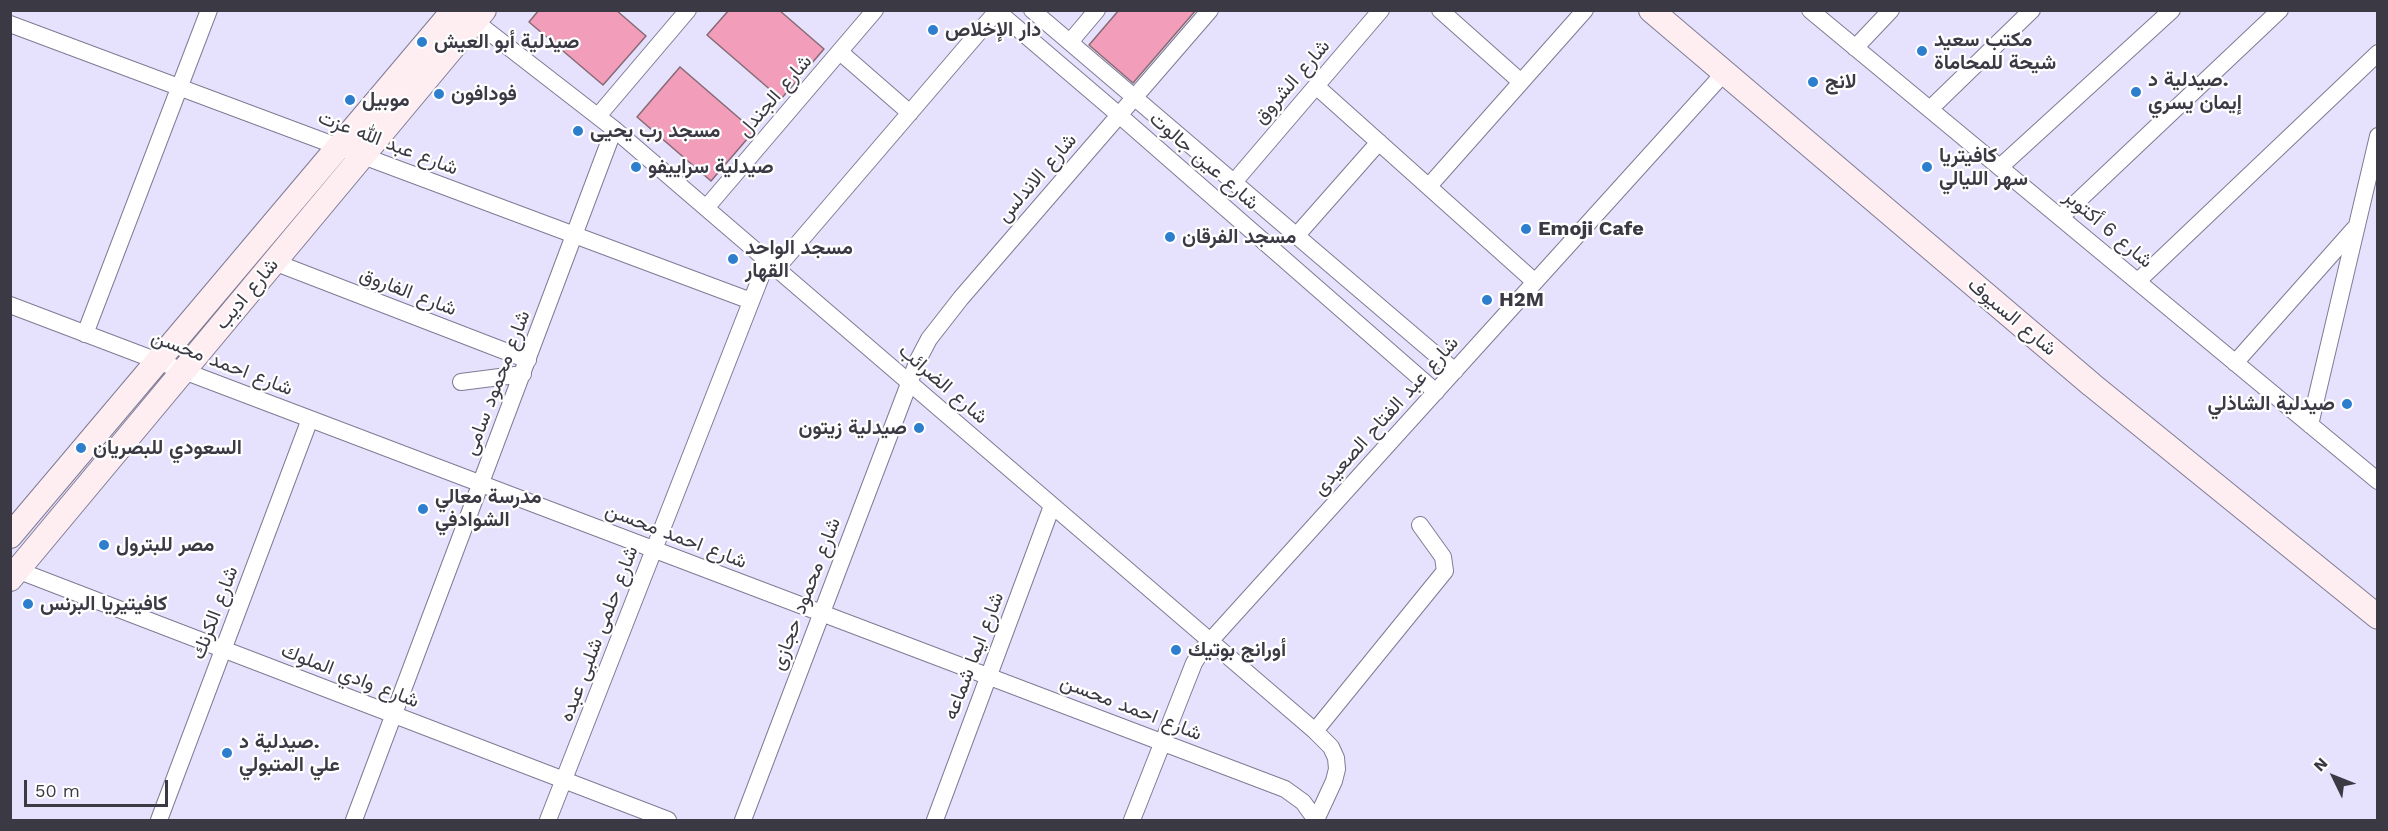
<!DOCTYPE html>
<meta charset="utf-8">
<style>
body{margin:0}
#map{position:relative;width:2388px;height:831px;overflow:hidden;background:#e6e2fe;font-family:"Work Sans",sans-serif}
canvas{display:block}
.frame{position:absolute;inset:0;border:12px solid #3b3a44;pointer-events:none}
.north{position:absolute;left:2304px;top:747px;width:60px;height:60px;-webkit-text-stroke:4px #fff;paint-order:stroke;rotate:313deg;font-size:16px;font-weight:700;line-height:24px;text-align:center;color:#3b3a44}
.north::after{content:'';display:block;margin:auto;width:21px;height:27px;background:#3b3a44;clip-path:polygon(50% 0,100% 100%,50% 72%,0 100%)}
.scale{position:absolute;left:24px;top:780px;width:144px;height:27px;box-sizing:border-box;border:3px solid #3b3a44;border-top:0;padding-left:8px;font-size:18px;line-height:21px;white-space:nowrap;color:#3b3a44;-webkit-text-stroke:4px #fff;paint-order:stroke}
</style>
<div id="map">
<canvas width="2388" height="831"></canvas>
<div class="frame"></div>
<div class="north">N</div>
<div class="scale">50 m</div>
</div>
<script>
const g = document.querySelector('canvas').getContext('2d');
g.lineJoin = 'round';
function fillPath(path, color) {
  g.fillStyle = color;
  g.fill(path, 'evenodd');
}
function shape(rows) {
  const path = new Path2D();
  for (const r of rows) {
    path.moveTo(r[0], r[1]);
    for (let i = 2; i < r.length; i += 2) path.lineTo(r[i], r[i + 1]);
  }
  return path;
}
function trace(path, color, width, dash) {
  g.strokeStyle = color;
  g.lineWidth = width;
  g.lineCap = dash ? 'butt' : 'round';
  g.setLineDash(dash || []);
  g.stroke(path);
}
function drawText(font, color, halo, rows, align = 'center') {
  g.font = font + ' "Work Sans",Vazirmatn,sans-serif';
  g.lineWidth = 4.5;
  g.setLineDash([]);
  g.textBaseline = 'middle';
  g.strokeStyle = halo;
  g.fillStyle = color;
  for (const [text, x, y, turn = 0] of rows) {
    g.save();
    g.translate(x, y);
    g.rotate((+turn || 0) * Math.PI / 180);
    g.textAlign = isNaN(turn) ? turn : align;
    if (halo) g.strokeText(text, 0, 0);
    g.fillText(text, 0, 0);
    g.restore();
  }
}
const building = shape([
 [539,10,616,10,646,36,603,85,529,22,539,10],
 [729,10,779,10,824,49,781,99,707,35,729,10],
 [1119,10,1196,10,1133,83,1089,45,1119,10],
 [680,67,754,131,711,181,637,117,680,67]
]);
const street = shape([
 [996,10,1119,115,1436,392],
 [1032,10,1455,371],
 [1440,10,1521,82],
 [1810,10,2378,481],
 [467,15,614,129,1315,731,1331,747,1336,758,1337,769,1334,781,1316,820],
 [10,24,751,301],
 [1070,42,1097,10],
 [1855,48,1891,10],
 [840,52,910,113],
 [1316,86,1535,282],
 [1930,109,2032,10],
 [598,116,688,10],
 [2000,167,2172,10],
 [1234,182,1381,10],
 [1429,186,1585,10],
 [706,208,875,10],
 [2061,217,2280,10],
 [1297,235,1379,142],
 [274,262,528,360],
 [776,269,997,11],
 [2138,281,2378,53],
 [10,305,1285,789,1303,802,1316,820],
 [85,334,209,10],
 [2235,363,2354,229],
 [461,382,523,374],
 [2310,425,2378,136],
 [17,570,668,820],
 [1315,731,1445,571,1443,557,1420,525],
 [159,820,310,419],
 [354,820,614,129],
 [548,820,767,261],
 [743,820,918,360,929,339,961,298,1210,10],
 [935,820,1052,506],
 [1132,820,1194,663,1203,649,1724,73]
]);
const secondary = shape([
 [1651,10,2092,385,2378,617],
 [10,536,454,10],
 [10,579,484,10]
]);
const markers = [
 [933,30,6,"#2d7ecd"],
 [422,42,6,"#2d7ecd"],
 [1922,51,6,"#2d7ecd"],
 [1813,82,6,"#2d7ecd"],
 [2136,92,6,"#2d7ecd"],
 [439,94,6,"#2d7ecd"],
 [350,100,6,"#2d7ecd"],
 [578,131,6,"#2d7ecd"],
 [636,167,6,"#2d7ecd"],
 [1927,167,6,"#2d7ecd"],
 [1526,229,6,"#2d7ecd"],
 [1170,237,6,"#2d7ecd"],
 [733,259,6,"#2d7ecd"],
 [1487,300,6,"#2d7ecd"],
 [2347,404,6,"#2d7ecd"],
 [919,428,6,"#2d7ecd"],
 [81,448,6,"#2d7ecd"],
 [423,509,6,"#2d7ecd"],
 [104,545,6,"#2d7ecd"],
 [28,604,6,"#2d7ecd"],
 [1176,650,6,"#2d7ecd"],
 [227,753,6,"#2d7ecd"]
];
const poiNames = [
 ["دار الإخلاص",945,30],
 ["مكتب سعيد",1934,40],
 ["شيحة للمحاماة",1934,63],
 ["صيدلية أبو العيش",434,42],
 ["صيدلية د.",2148,80],
 ["إيمان يسري",2148,103],
 ["لانج",1825,82],
 ["فودافون",451,94],
 ["موبيل",362,100],
 ["مسجد رب يحيى",590,131],
 ["كافيتريا",1939,156],
 ["سهر الليالي",1939,179],
 ["صيدلية سراييفو",648,167],
 ["Emoji Cafe",1538,229],
 ["مسجد الفرقان",1182,237],
 ["مسجد الواحد",745,248],
 ["القهار",745,271],
 ["H2M",1499,300],
 ["صيدلية الشاذلي",2335,404,"right"],
 ["صيدلية زيتون",907,428,"right"],
 ["السعودي للبصريان",93,448],
 ["مدرسة معالي",435,497],
 ["الشوادفي",435,520],
 ["مصر للبترول",116,545],
 ["كافيتيريا البرنس",40,604],
 ["أورانج بوتيك",1188,650],
 ["صيدلية د.",239,742],
 ["علي المتبولي",239,765]
];
const streetNames = [
 ["شارع الشروق",1292,82,-49],
 ["شارع الجندل",775,96,-49],
 ["شارع عبد الله عزت",388,143,21],
 ["شارع عين جالوت",1204,161,41],
 ["شارع الاندلس",1037,178,-49],
 ["شارع 6 أكتوبر",2108,229,40],
 ["شارع الفاروق",408,292,21],
 ["شارع اديب",247,294,-50],
 ["شارع السيوف",2012,317,40],
 ["شارع احمد محسن",222,363,21],
 ["شارع محمود سامى",497,383,-69],
 ["شارع الضرائب",943,384,41],
 ["شارع عبد الفتاح الصعيدى",1386,416,-48],
 ["شارع احمد محسن",676,536,21],
 ["شارع محمود حجازى",806,594,-69],
 ["شارع الكرنك",215,613,-69],
 ["شارع حلمى شلبى عبده",599,634,-69],
 ["شارع ايما شماعه",974,656,-69],
 ["شارع وادي الملوك",350,676,21],
 ["شارع احمد محسن",1131,708,21]
];
fillPath(building, '#f29ebb');
trace(building, '#866a73', 1.5);
trace(street, '#7e7b93', 18);
trace(secondary, '#7e7b93', 26);
trace(street, '#fff', 16);
trace(secondary, '#feeef1', 24);
for (const [x, y, r, color] of markers) {
  const dot = new Path2D();
  dot.arc(x, y, r, 0, 2 * Math.PI);
  g.fillStyle = color;
  g.fill(dot);
  trace(dot, '#fff', 2);
}
drawText('bold 20px', '#3b3a44', '#fff', poiNames, 'left');
drawText('20px', '#3b3a44', '#fff', streetNames);
</script>
